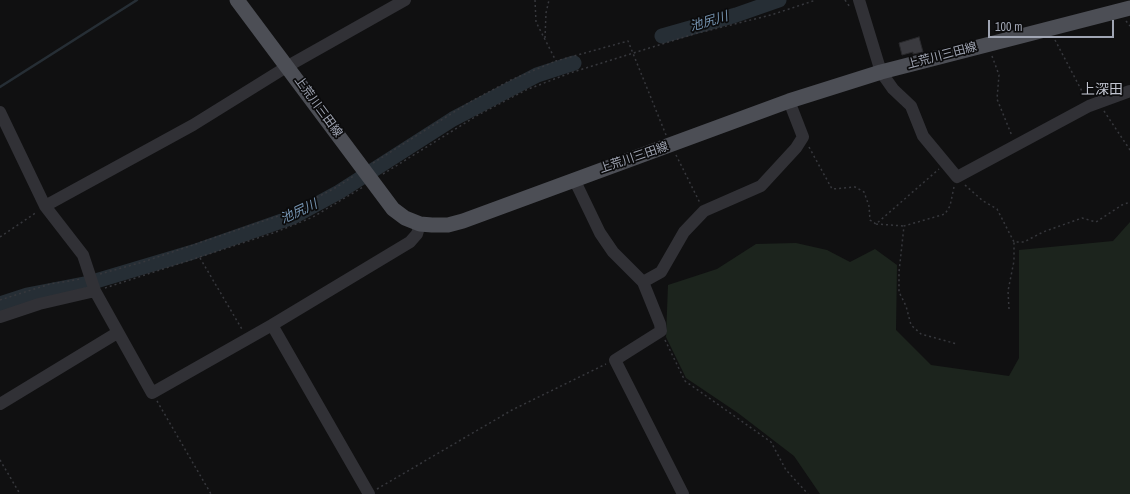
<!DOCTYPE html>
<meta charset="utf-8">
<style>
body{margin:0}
#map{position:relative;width:1130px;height:494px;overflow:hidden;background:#101011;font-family:"Archivo Narrow",sans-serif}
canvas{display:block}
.scale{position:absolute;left:988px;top:20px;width:126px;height:18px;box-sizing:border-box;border:2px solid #a0a5b3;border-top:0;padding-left:5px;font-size:12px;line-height:14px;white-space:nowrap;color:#a0a5b3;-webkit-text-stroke:3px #0b0b0c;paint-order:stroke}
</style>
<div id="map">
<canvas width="1130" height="494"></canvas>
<div class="scale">100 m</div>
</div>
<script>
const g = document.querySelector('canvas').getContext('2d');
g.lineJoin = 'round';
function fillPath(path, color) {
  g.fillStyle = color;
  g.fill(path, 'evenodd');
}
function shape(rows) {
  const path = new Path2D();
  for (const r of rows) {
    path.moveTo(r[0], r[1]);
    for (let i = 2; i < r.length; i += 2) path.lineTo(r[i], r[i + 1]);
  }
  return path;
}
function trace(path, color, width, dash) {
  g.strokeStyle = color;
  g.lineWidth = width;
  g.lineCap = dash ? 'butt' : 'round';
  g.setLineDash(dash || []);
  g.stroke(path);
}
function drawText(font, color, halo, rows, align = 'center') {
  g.font = font + ' "Archivo Narrow","Noto Sans JP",sans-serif';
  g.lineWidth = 3.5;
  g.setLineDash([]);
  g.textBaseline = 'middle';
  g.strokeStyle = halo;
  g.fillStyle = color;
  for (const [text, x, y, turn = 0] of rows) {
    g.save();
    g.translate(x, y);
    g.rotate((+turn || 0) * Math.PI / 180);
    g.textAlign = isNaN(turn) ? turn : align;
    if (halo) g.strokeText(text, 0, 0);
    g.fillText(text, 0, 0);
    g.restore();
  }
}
const green = shape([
 [1130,222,1130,494,820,494,794,456,738,413,686,378,666,337,668,285,717,269,756,244,796,243,827,250,850,262,875,249,897,265,896,330,931,365,1009,376,1019,358,1019,250,1113,241]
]);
const stream = shape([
 [0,87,137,0]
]);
const river = shape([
 [662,36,736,15,779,0],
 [0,304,27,295,89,283,193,252,293,217,339,192,453,119,537,75,574,63]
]);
const building = shape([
 [919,37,923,52,913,54,913,52,902,55,899,43,919,37]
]);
const path = shape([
 [535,0,536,22,556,61,628,41,666,135],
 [845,0,850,7],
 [1126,21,1130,26],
 [545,38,546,13,549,0],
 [1055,40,1085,97],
 [992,56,999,75,997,99,1012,136],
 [1104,111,1130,150],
 [809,147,832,189,855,187,864,192,869,206,870,220,876,224,939,169],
 [676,155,700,203],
 [373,163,470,102,511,80,556,61],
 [383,174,478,115,526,90,570,73,694,34,771,15,816,0],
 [965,185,983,201,997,209,1014,242,1024,242,1043,232,1082,218,1096,222,1122,205,1130,202],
 [954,187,950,206,945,214,904,226,899,272,899,292,906,306,911,325,921,334,957,344],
 [876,224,904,226],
 [0,237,37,212],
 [200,258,243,331],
 [100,274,143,262,287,213,337,187,355,175],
 [105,288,276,232,313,217,363,187],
 [0,300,50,284,81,279],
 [1009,309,1008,291,1014,261,1014,242],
 [665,340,685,381,771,442,786,470,808,494],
 [157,401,211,494],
 [0,460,20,494],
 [377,489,512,410,606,364]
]);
const minor = shape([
 [859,0,881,72,893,89,911,106,923,136,957,177,1089,106,1130,91],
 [0,112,45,206,83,255,95,291,152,393,272,325,410,242,417,234,420,224],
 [574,179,600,233,613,252,643,282,660,324,661,331,615,360,683,494],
 [45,206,193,125,288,66,405,0],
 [643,282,661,272,684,232,704,211,761,186,796,148,803,137,789,101],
 [0,317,39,304,95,291],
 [272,325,369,494],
 [0,404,117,333]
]);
const major = shape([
 [237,0,393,209,405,218,420,224,432,225,448,225,463,221,789,101,881,72,1130,8]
]);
const streetNames = [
 ["上荒川三田線",942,56,-15],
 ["上荒川三田線",318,107,54],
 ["上荒川三田線",634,158,-19]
];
const waterNames = [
 ["池尻川",709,22,-17],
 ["池尻川",299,212,-25]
];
const quarterNames = [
 ["上深田",1102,90]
];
fillPath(green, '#1c241d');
trace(stream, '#262e35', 2.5);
trace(river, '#262e35', 15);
fillPath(building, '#3a3a3f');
trace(building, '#2a2a2d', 1);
trace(path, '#37383d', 1.5, [2, 3]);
trace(minor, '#313136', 12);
trace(major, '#4c4e55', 15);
drawText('12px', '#a0a5b3', '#0b0b0c', streetNames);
drawText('italic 13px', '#7593b0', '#0b0b0c', waterNames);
drawText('14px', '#c1c4cf', '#0b0b0c', quarterNames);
</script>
